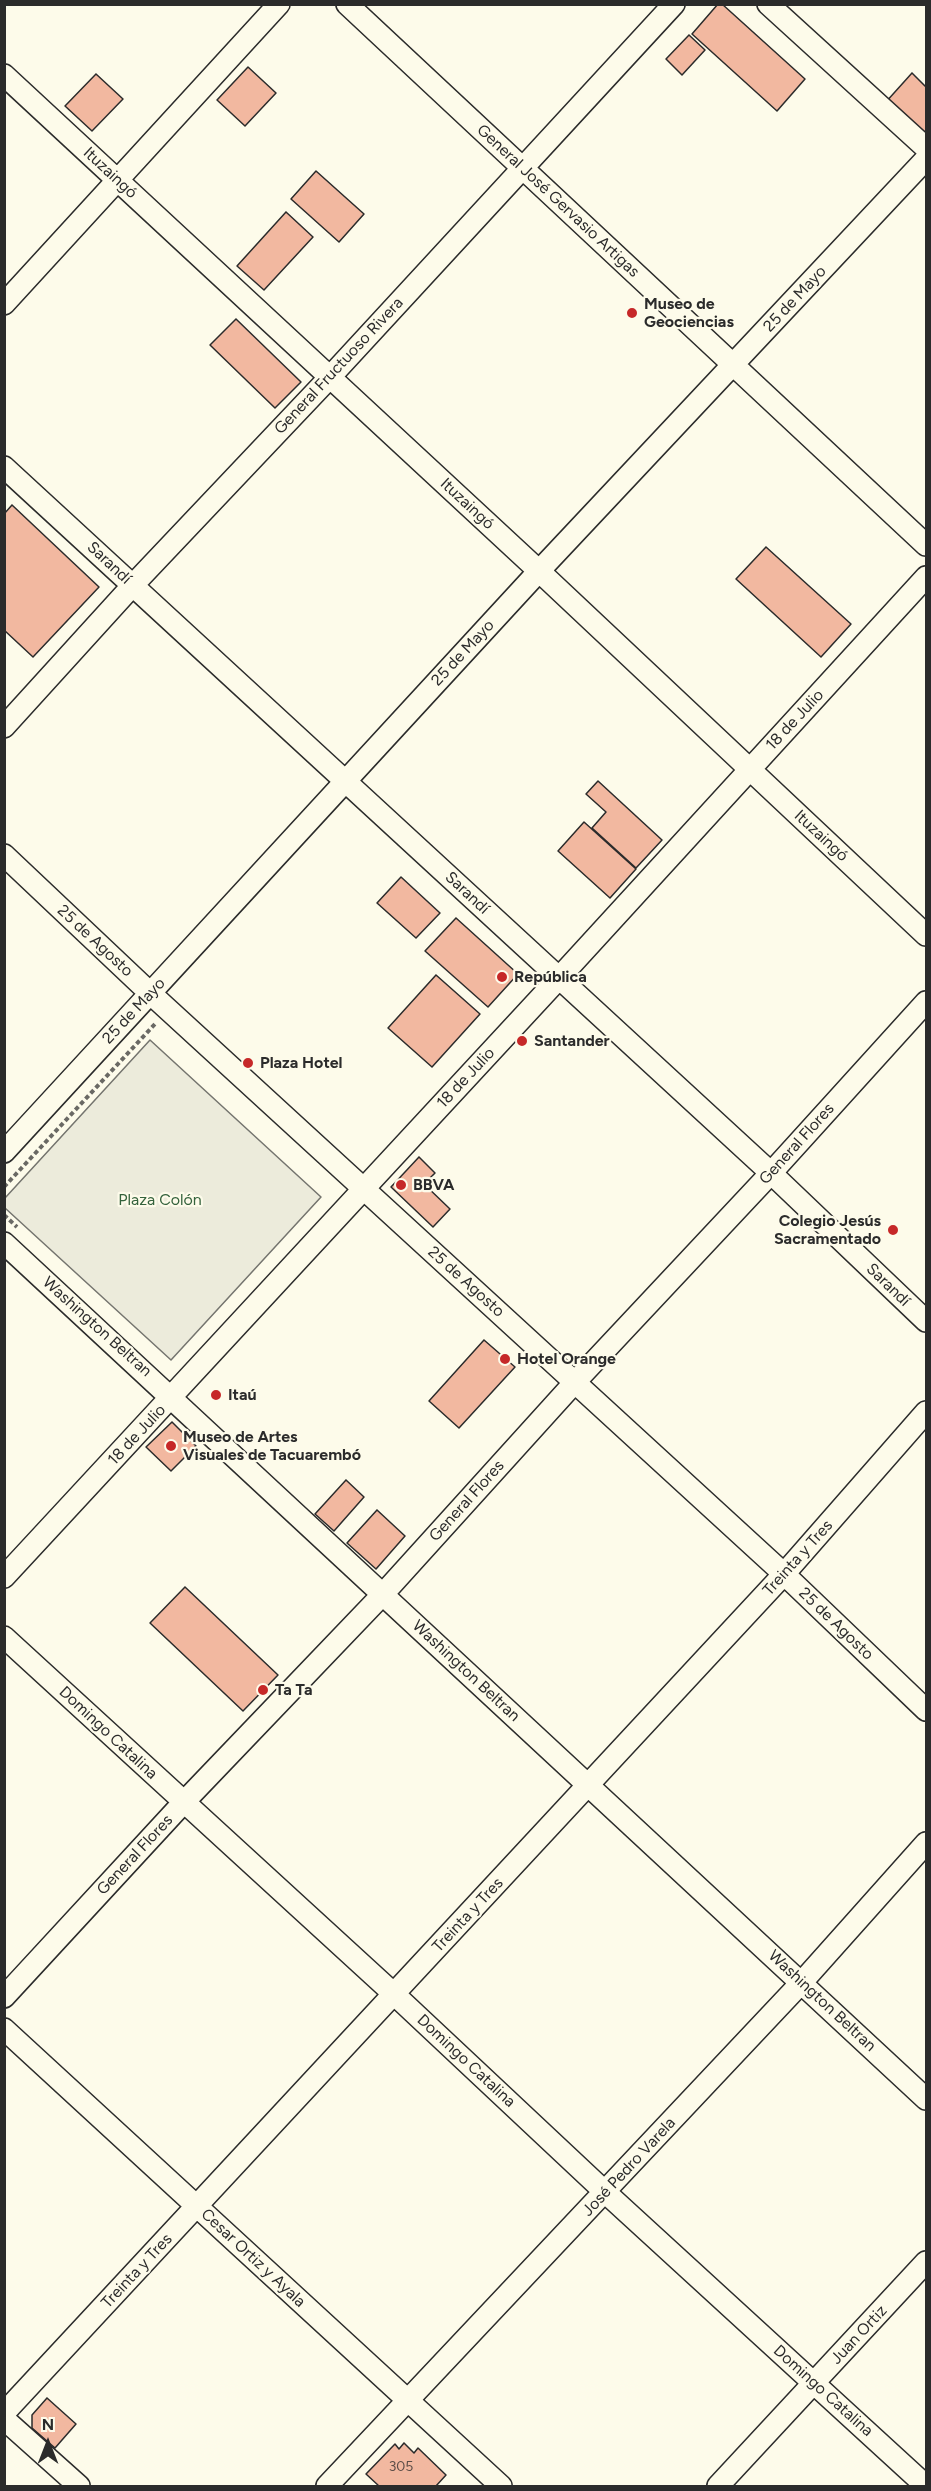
<!DOCTYPE html>
<meta charset="utf-8">
<style>
body{margin:0}
#map{position:relative;width:931px;height:2491px;overflow:hidden;background:#fdfbea;font-family:Figtree,sans-serif}
canvas{display:block}
.frame{position:absolute;inset:0;border:6px solid #2b2b2b;pointer-events:none}
.north{position:absolute;left:18px;top:2413px;width:60px;height:60px;-webkit-text-stroke:4px #fdfbea;paint-order:stroke;rotate:0deg;font-size:16px;font-weight:700;line-height:24px;text-align:center;color:#2b2b2b}
.north::after{content:'';display:block;margin:auto;width:21px;height:27px;background:#2b2b2b;clip-path:polygon(50% 0,100% 100%,50% 72%,0 100%)}
</style>
<div id="map">
<canvas width="931" height="2491"></canvas>
<div class="frame"></div>
<div class="north">N</div>
</div>
<script>
const g = document.querySelector('canvas').getContext('2d');
g.lineJoin = 'round';
function fillPath(path, color) {
  g.fillStyle = color;
  g.fill(path, 'evenodd');
}
function shape(rows) {
  const path = new Path2D();
  for (const r of rows) {
    path.moveTo(r[0], r[1]);
    for (let i = 2; i < r.length; i += 2) path.lineTo(r[i], r[i + 1]);
  }
  return path;
}
function trace(path, color, width, dash) {
  g.strokeStyle = color;
  g.lineWidth = width;
  g.lineCap = dash ? 'butt' : 'round';
  g.setLineDash(dash || []);
  g.stroke(path);
}
function drawText(font, color, halo, rows, align = 'center') {
  g.font = font + ' Figtree,sans-serif';
  g.lineWidth = 4.5;
  g.setLineDash([]);
  g.textBaseline = 'middle';
  g.strokeStyle = halo;
  g.fillStyle = color;
  for (const [text, x, y, turn = 0] of rows) {
    g.save();
    g.translate(x, y);
    g.rotate((+turn || 0) * Math.PI / 180);
    g.textAlign = isNaN(turn) ? turn : align;
    if (halo) g.strokeText(text, 0, 0);
    g.fillText(text, 0, 0);
    g.restore();
  }
}
const green = shape([
 [150,1040,321,1197,171,1360,5,1208,5,1198,150,1040]
]);
const building = shape([
 [718,4,722,4,805,79,777,111,692,34,718,4],
 [689,35,705,50,682,75,666,59,689,35],
 [248,67,276,93,245,126,217,100,248,67],
 [912,73,926,87,926,131,921,137,885,103,912,73],
 [96,74,123,99,92,131,65,106,96,74],
 [316,171,364,214,339,242,291,199,316,171],
 [286,212,313,237,264,290,237,266,286,212],
 [236,319,301,382,275,408,210,345,236,319],
 [12,505,99,587,33,657,4,630,4,514,12,505],
 [766,547,851,624,821,657,736,579,766,547],
 [598,781,662,840,636,868,592,828,606,812,586,794,598,781],
 [584,822,636,869,610,898,558,851,584,822],
 [401,877,440,913,416,938,377,903,401,877],
 [456,918,518,974,488,1007,425,951,456,918],
 [436,975,480,1014,432,1067,388,1028,436,975],
 [419,1157,435,1173,424,1184,450,1209,433,1227,391,1187,419,1157],
 [484,1340,515,1367,459,1428,429,1401,484,1340],
 [172,1422,196,1446,171,1471,146,1447,172,1422],
 [346,1480,364,1497,334,1531,315,1514,346,1480],
 [377,1510,405,1536,376,1569,347,1543,377,1510],
 [185,1587,278,1675,243,1711,150,1623,185,1587],
 [47,2398,76,2424,55,2448,32,2428,32,2415,47,2398],
 [404,2443,414,2453,418,2448,446,2475,436,2486,379,2486,366,2474,395,2444,399,2449,404,2443]
]);
const path = shape([
 [4,1187,155,1024,157,1025],
 [4,1215,17,1227]
]);
const minor = shape([
 [347,4,926,545],
 [768,4,926,148],
 [4,75,539,571,926,935],
 [4,304,279,4],
 [4,467,771,1173,926,1321],
 [4,727,133,585,330,377,674,4],
 [4,855,150,993,784,1574,926,1710],
 [4,1152,539,571,926,159],
 [4,1243,926,2099],
 [4,1577,559,978,926,577],
 [4,1637,395,1995,605,2192,926,2486],
 [4,1997,183,1803,384,1593,575,1382,771,1173,926,1002],
 [4,2029,501,2486],
 [4,2413,784,1574,926,1412],
 [4,2419,79,2486],
 [327,2486,802,1982,926,1843],
 [718,2486,926,2262]
]);
const markers = [
 [632,313,6,"#c62828"],
 [502,977,6,"#c62828"],
 [522,1041,6,"#c62828"],
 [248,1063,6,"#c62828"],
 [401,1185,6,"#c62828"],
 [893,1230,6,"#c62828"],
 [505,1359,6,"#c62828"],
 [216,1395,6,"#c62828"],
 [171,1446,6,"#c62828"],
 [263,1690,6,"#c62828"]
];
const numberNames = [
 ["305",401,2467]
];
const streetNames = [
 ["Ituzaingó",110,173,43],
 ["General José Gervasio Artigas",558,201,43],
 ["25 de Mayo",795,299,-47],
 ["General Fructuoso Rivera",339,366,-47],
 ["Ituzaingó",467,504,43],
 ["Sarandí",109,563,43],
 ["25 de Mayo",463,653,-47],
 ["18 de Julio",795,720,-47],
 ["Ituzaingó",821,836,43],
 ["Sarandí",467,893,43],
 ["25 de Agosto",95,941,43],
 ["25 de Mayo",134,1011,-47],
 ["18 de Julio",466,1078,-47],
 ["General Flores",797,1144,-48],
 ["25 de Agosto",466,1282,42],
 ["Sarandí",888,1285,44],
 ["Washington Beltran",97,1327,42],
 ["18 de Julio",137,1435,-47],
 ["General Flores",467,1501,-48],
 ["Treinta y Tres",798,1558,-48],
 ["25 de Agosto",836,1624,44],
 ["Washington Beltran",466,1671,43],
 ["Domingo Catalina",108,1733,43],
 ["General Flores",135,1855,-47],
 ["Treinta y Tres",468,1915,-47],
 ["Washington Beltran",822,2001,43],
 ["Domingo Catalina",466,2061,43],
 ["José Pedro Varela",629,2167,-47],
 ["Cesar Ortiz y Ayala",253,2258,43],
 ["Treinta y Tres",137,2271,-47],
 ["Juan Ortiz",859,2335,-47],
 ["Domingo Catalina",823,2391,42]
];
const poiNames = [
 ["Museo de",644,304],
 ["Geociencias",644,322],
 ["República",514,977],
 ["Santander",534,1041],
 ["Plaza Hotel",260,1063],
 ["BBVA",413,1185],
 ["Colegio Jesús",881,1221,"right"],
 ["Sacramentado",881,1239,"right"],
 ["Hotel Orange",517,1359],
 ["Itaú",228,1395],
 ["Museo de Artes",183,1437],
 ["Visuales de Tacuarembó",183,1455],
 ["Ta Ta",275,1690]
];
const parkNames = [
 ["Plaza Colón",160,1200]
];
fillPath(green, '#ecebdb');
trace(green, '#74746e', 1.5);
fillPath(building, '#f2b8a0');
trace(building, '#2b2b2b', 1.5);
trace(minor, '#2b2b2b', 24);
trace(path, '#6a6964', 4, [4.5, 3]);
trace(minor, '#fdfbea', 21);
for (const [x, y, r, color] of markers) {
  const dot = new Path2D();
  dot.arc(x, y, r, 0, 2 * Math.PI);
  g.fillStyle = color;
  g.fill(dot);
  trace(dot, '#fdfbea', 2);
}
drawText('14px', '#5d4e48', null, numberNames);
drawText('16px', '#2b2b2b', '#fdfbea', streetNames);
drawText('bold 16px', '#2b2b2b', '#fdfbea', poiNames, 'left');
drawText('16px', '#34623c', '#fdfbea', parkNames);
</script>
